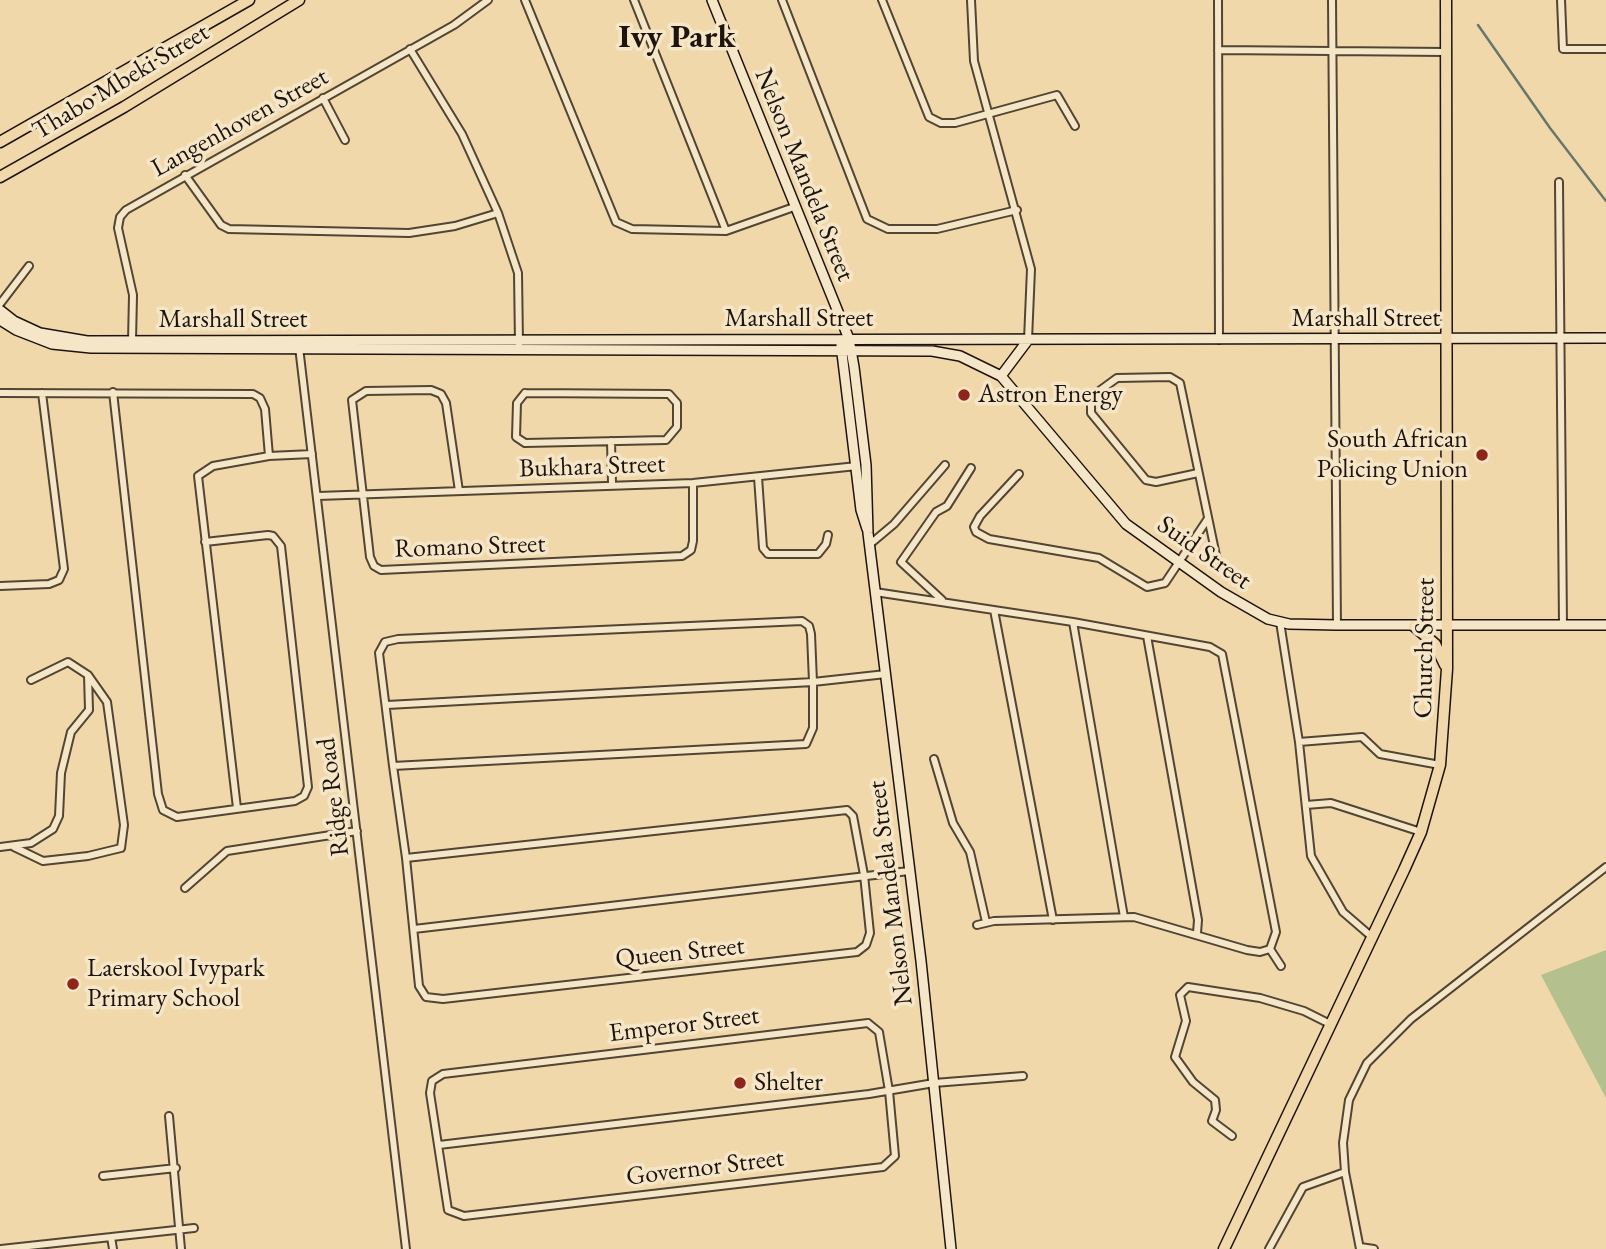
<!DOCTYPE html>
<style>
body{margin:0}
canvas{display:block;background:#f0d8ab}
</style>
<canvas width="1606" height="1249"></canvas>
<script>
const g = document.querySelector('canvas').getContext('2d');
g.lineJoin = 'round';
function fillPath(path, color) {
  g.fillStyle = color;
  g.fill(path, 'evenodd');
}
function shape(rows) {
  const path = new Path2D();
  for (const r of rows) {
    path.moveTo(r[0], r[1]);
    for (let i = 2; i < r.length; i += 2) path.lineTo(r[i], r[i + 1]);
  }
  return path;
}
function trace(path, color, width, dash) {
  g.strokeStyle = color;
  g.lineWidth = width;
  g.lineCap = dash ? 'butt' : 'round';
  g.setLineDash(dash || []);
  g.stroke(path);
}
function drawText(font, color, halo, rows, align = 'center') {
  g.font = font + ' "EB Garamond",serif';
  g.lineWidth = 7;
  g.setLineDash([]);
  g.textBaseline = 'middle';
  g.strokeStyle = halo;
  g.fillStyle = color;
  for (const [text, x, y, turn = 0] of rows) {
    g.save();
    g.translate(x, y);
    g.rotate((+turn || 0) * Math.PI / 180);
    g.textAlign = isNaN(turn) ? turn : align;
    if (halo) g.strokeText(text, 0, 0);
    g.fillText(text, 0, 0);
    g.restore();
  }
}
const green = shape([
 [1606,950,1606,1098,1541,975]
]);
const stream = shape([
 [1478,25,1550,128,1606,201]
]);
const street = shape([
 [525,0,616,222,632,229,726,231,794,207],
 [634,0,726,231],
 [782,0,867,219,888,229,937,229,1017,210],
 [882,0,929,117,941,123,955,123,1057,95,1075,126],
 [971,0,974,61,1031,269,1028,340],
 [1218,0,1219,340],
 [1332,0,1337,625],
 [1561,0,1563,49,1606,49],
 [410,49,462,134,498,213,518,273,519,344],
 [1218,50,1446,52],
 [323,98,345,140],
 [185,175,221,225,229,229,409,233,455,226,498,213],
 [1559,182,1563,625],
 [0,304,29,266],
 [132,341,133,295,118,228,120,217,126,210,454,25,488,0],
 [299,347,406,1249],
 [113,392,158,794,163,810,177,817,295,801,304,796,308,787,281,546,273,536,268,535,205,542],
 [0,393,253,394,260,398,265,409,269,456],
 [525,393,669,394,677,403,677,427,666,440,525,443,516,437,517,403,525,393],
 [611,441,612,483],
 [1198,473,1156,482,1146,480,1091,413,1091,397,1117,378,1170,377,1180,383,1218,565],
 [1019,474,980,516,974,527,976,532,989,539,1099,558,1147,587,1165,583,1207,520],
 [758,477,763,548,768,554,818,554,826,544,828,535],
 [459,491,446,403,441,394,431,390,366,391,352,400,370,557,374,566,381,570,682,556,691,550,693,541,693,483],
 [318,496,693,483,857,466],
 [869,545,894,524,945,465],
 [0,586,49,584,59,580,64,569,42,393],
 [875,592,1073,622,1210,647,1222,654,1276,932,1270,949],
 [942,600,901,562,936,512,947,506,971,468],
 [994,610,1053,920],
 [1073,622,1124,917],
 [1280,622,1299,742],
 [1147,636,1198,920,1197,933],
 [387,705,813,682,886,674],
 [934,759,953,823,970,852,986,922],
 [393,766,806,744,813,728,813,682,811,634,809,626,802,621,398,639,385,642,379,653,393,766,406,858,419,986,426,997,443,999,857,952,866,945,870,933,864,875,853,816,847,810,406,858],
 [1306,805,1331,803,1421,832],
 [237,808,198,476,213,466,269,456,312,454],
 [0,847,31,843,53,829,59,816,61,773,71,732,89,710,88,675],
 [14,847,43,861,88,856,121,848,124,825,107,702,88,675,68,662,31,680],
 [185,888,227,851,357,831],
 [977,925,994,921,1134,917,1247,950,1260,952,1270,949],
 [414,929,909,871],
 [1372,937,1343,912,1311,856,1299,742,1362,737,1380,754,1440,765],
 [1270,949,1281,966],
 [868,1023,879,1032,889,1091,895,1156,883,1167,464,1216,448,1210,430,1093,432,1081,443,1074,868,1023],
 [169,1116,181,1249],
 [1232,1136,1212,1121,1216,1110,1215,1100,1193,1082,1175,1057,1186,1021,1180,995,1188,987,1260,998,1304,1011,1330,1024],
 [439,1145,869,1094,934,1083,1023,1076],
 [103,1176,176,1168],
 [111,1237,113,1249],
 [1360,1247,1374,1249],
 [1,1249,194,1228],
 [1269,1249,1303,1187,1345,1172],
 [1360,1249,1345,1172,1343,1143,1349,1100,1367,1063,1411,1019,1606,867]
]);
const secondary = shape([
 [712,0,849,339,854,367,866,465,868,533,921,961,951,1249],
 [0,310,14,321,40,333,87,341,1606,338],
 [0,320,16,330,52,344,91,348,932,351,960,356,1001,376,1126,524,1221,592,1268,619,1289,624,1337,625,1606,625],
 [841,345,861,510,867,529],
 [1001,376,1028,340]
]);
const primary = shape([
 [0,142,249,0],
 [0,177,124,107,299,0],
 [1414,626,1435,644,1445,665],
 [1224,1249,1404,870,1421,832,1440,765,1447,669,1446,0]
]);
const markers = [
 [964,395,7,"#8f2418"],
 [1482,455,7,"#8f2418"],
 [73,984,7,"#8f2418"],
 [740,1083,7,"#8f2418"]
];
const streetNames = [
 ["Thabo Mbeki Street",121,82,-31],
 ["Langenhoven Street",240,123,-29],
 ["Nelson Mandela Street",804,175,68],
 ["Marshall Street",799,319],
 ["Marshall Street",1366,319],
 ["Marshall Street",233,320],
 ["Bukhara Street",592,467,-2],
 ["Romano Street",470,547,-2],
 ["Suid Street",1204,553,35],
 ["Church Street",1425,648,-89],
 ["Ridge Road",334,797,-97],
 ["Nelson Mandela Street",891,893,-97],
 ["Queen Street",680,953,-6],
 ["Emperor Street",684,1025,-7],
 ["Governor Street",705,1168,-7]
];
const poiNames = [
 ["Astron Energy",978,395],
 ["South African",1468,440,"right"],
 ["Policing Union",1468,470,"right"],
 ["Laerskool Ivypark",87,969],
 ["Primary School",87,999],
 ["Shelter",754,1083]
];
const districtNames = [
 ["Ivy Park",677,38]
];
fillPath(green, '#b4c08d');
trace(stream, '#68776c', 2.5);
trace(street, '#524534', 10);
trace(secondary, '#1e140d', 12);
trace(primary, '#1e140d', 13);
trace(street, '#f5e6c8', 6);
trace(secondary, '#f5e6c8', 9);
trace(primary, '#f0d8ab', 10);
for (const [x, y, r, color] of markers) {
  const dot = new Path2D();
  dot.arc(x, y, r, 0, 2 * Math.PI);
  g.fillStyle = color;
  g.fill(dot);
  trace(dot, '#f5e6c8', 2.5);
}
drawText('26px', '#1e140d', '#f5e6c8', streetNames);
drawText('26px', '#1e140d', '#f5e6c8', poiNames, 'left');
drawText('bold 33px', '#1e140d', '#f5e6c8', districtNames);
</script>
